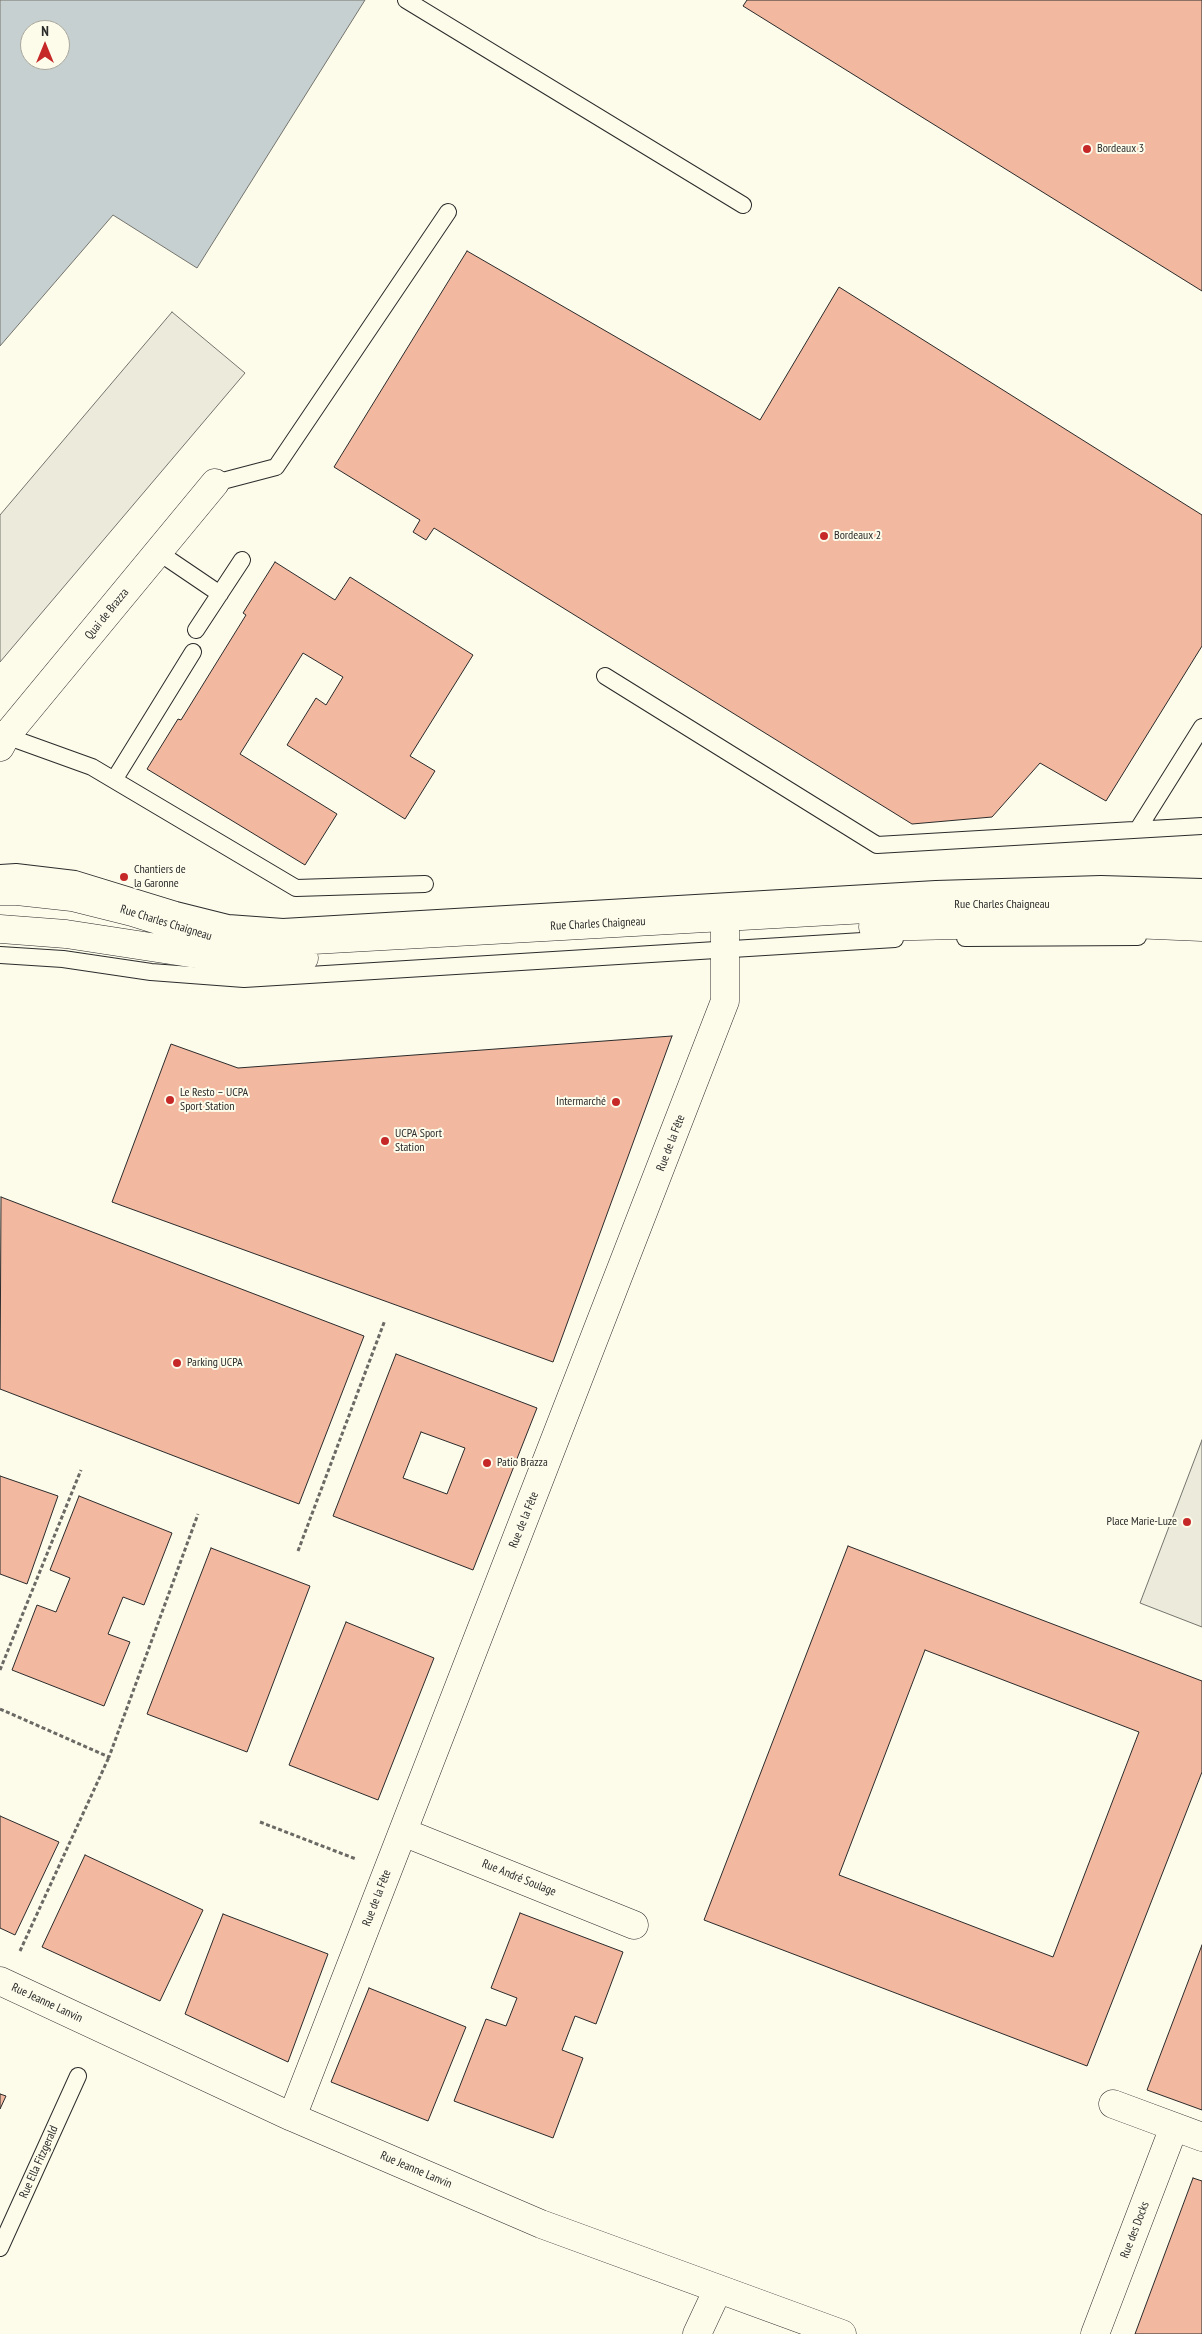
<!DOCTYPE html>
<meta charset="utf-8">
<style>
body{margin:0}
#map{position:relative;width:1202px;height:2334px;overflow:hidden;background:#fdfbea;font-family:"PT Sans Narrow",sans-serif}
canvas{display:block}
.north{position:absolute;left:20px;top:20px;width:50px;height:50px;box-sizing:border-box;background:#fdfbea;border:1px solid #a9a89e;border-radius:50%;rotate:0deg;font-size:14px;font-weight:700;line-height:20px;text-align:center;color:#2b2b2b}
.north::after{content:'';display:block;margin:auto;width:18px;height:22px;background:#c62828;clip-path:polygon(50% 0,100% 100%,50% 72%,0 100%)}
</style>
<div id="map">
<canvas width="1202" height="2334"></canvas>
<div class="north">N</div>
</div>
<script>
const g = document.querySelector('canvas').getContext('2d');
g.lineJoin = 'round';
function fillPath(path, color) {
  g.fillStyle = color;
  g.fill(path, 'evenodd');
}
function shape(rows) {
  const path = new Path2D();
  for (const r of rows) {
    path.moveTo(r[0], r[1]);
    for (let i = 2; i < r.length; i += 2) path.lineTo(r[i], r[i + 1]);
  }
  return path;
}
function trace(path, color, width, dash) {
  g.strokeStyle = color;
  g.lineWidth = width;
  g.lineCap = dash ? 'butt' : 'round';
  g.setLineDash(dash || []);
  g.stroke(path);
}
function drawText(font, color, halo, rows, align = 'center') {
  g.font = font + ' "PT Sans Narrow",sans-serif';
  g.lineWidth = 4;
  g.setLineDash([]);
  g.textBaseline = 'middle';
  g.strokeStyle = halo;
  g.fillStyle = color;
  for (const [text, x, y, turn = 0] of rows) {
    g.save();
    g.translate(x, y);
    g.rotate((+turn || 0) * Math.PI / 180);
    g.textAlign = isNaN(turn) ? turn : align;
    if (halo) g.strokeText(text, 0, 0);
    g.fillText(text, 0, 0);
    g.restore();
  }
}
const parking = shape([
 [172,312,245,373,0,662,0,515,172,312],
 [1202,1440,1202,1627,1140,1603,1202,1440]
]);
const water = shape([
 [0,0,365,0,197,268,113,215,0,346,0,0],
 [30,30,60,30,60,60,30,60,30,30]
]);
const building = shape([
 [747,0,1202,0,1202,291,743,6,747,0],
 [467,251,760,420,839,287,1202,515,1202,646,1106,801,1040,763,992,817,912,824,434,528,426,540,413,532,420,520,334,467,467,251],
 [275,562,335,600,350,577,473,655,410,756,435,771,405,819,287,745,316,698,326,705,343,677,303,653,240,754,337,814,305,865,147,769,178,719,181,720,246,615,243,613,275,562],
 [672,1036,553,1362,112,1202,171,1044,238,1068,672,1036],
 [1,1197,364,1336,299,1504,0,1389,1,1197],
 [396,1354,537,1408,473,1570,333,1516,396,1354],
 [421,1432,465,1448,447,1494,403,1478,421,1432],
 [0,1476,58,1496,27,1584,0,1574,0,1476],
 [79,1496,172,1533,144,1605,123,1597,108,1634,130,1642,104,1706,12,1670,37,1605,56,1612,70,1578,50,1570,79,1496],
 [848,1546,1202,1681,1202,1772,1087,2066,704,1920,848,1546],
 [925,1650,1139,1732,1053,1957,839,1875,925,1650],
 [211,1548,310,1586,247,1752,147,1714,211,1548],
 [346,1622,434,1658,378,1800,289,1765,346,1622],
 [0,1816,59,1842,15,1935,0,1928,0,1816],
 [85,1855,203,1910,160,2001,42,1947,85,1855],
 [520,1913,623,1952,596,2024,575,2016,562,2050,583,2058,553,2138,454,2101,486,2019,506,2026,517,1998,491,1988,520,1913],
 [223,1914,328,1954,288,2062,185,2014,223,1914],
 [1202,1945,1202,2110,1147,2090,1202,1945],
 [369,1988,466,2027,428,2121,331,2082,369,1988],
 [0,2094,6,2096,0,2109,0,2094],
 [1193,2178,1202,2181,1202,2334,1135,2334,1193,2178]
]);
const path = shape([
 [298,1551,385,1320],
 [0,1670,81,1470],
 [0,1709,109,1757,198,1514],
 [260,1822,356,1859],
 [20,1951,109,1757]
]);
const service = shape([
 [406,0,743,205],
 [215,483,276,467,448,212],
 [158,552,220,594],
 [196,630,242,560],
 [605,676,877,845,1202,826],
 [6,736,92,767,296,888,425,884],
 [114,780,193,652],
 [1138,829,1202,727],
 [0,873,16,872,75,879,176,910,228,923,283,927,936,889,1101,884,1202,887],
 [965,938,1138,937],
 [0,955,63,959,151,972,244,979,895,939],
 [0,2248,78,2076]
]);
const minor = shape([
 [0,747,6,736,215,483],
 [403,1832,634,1925],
 [0,1981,292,2117,541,2224,842,2334],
 [1113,2104,1202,2137],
 [292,2117,725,1001,725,917],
 [697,2334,718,2289],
 [1095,2334,1174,2127]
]);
const secondary = shape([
 [0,891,17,891,72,897,132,912,218,939,295,941,938,905,1202,906],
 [873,927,1084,922,1202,927],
 [0,929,66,934,242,961,304,958]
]);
const markers = [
 [1087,149,5,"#c62828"],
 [824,536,5,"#c62828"],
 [124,877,5,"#c62828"],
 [170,1100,5,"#c62828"],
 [616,1102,5,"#c62828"],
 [385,1141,5,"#c62828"],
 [177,1363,5,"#c62828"],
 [487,1463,5,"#c62828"],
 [1187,1522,5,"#c62828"]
];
const poiNames = [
 ["Bordeaux 3",1097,149],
 ["Bordeaux 2",834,536],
 ["Chantiers de",134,870],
 ["la Garonne",134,884],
 ["Le Resto – UCPA",180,1093],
 ["Sport Station",180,1107],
 ["Intermarché",606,1102,"right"],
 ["UCPA Sport",395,1134],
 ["Station",395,1148],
 ["Parking UCPA",187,1363],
 ["Patio Brazza",497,1463],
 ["Place Marie-Luze",1177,1522,"right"]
];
const streetNames = [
 ["Quai de Brazza",107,614,-51],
 ["Rue Charles Chaigneau",1002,905],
 ["Rue Charles Chaigneau",166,923,17],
 ["Rue Charles Chaigneau",598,924,-3],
 ["Rue de la Fête",671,1143,-69],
 ["Rue de la Fête",524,1520,-68],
 ["Rue André Soulage",519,1878,22],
 ["Rue de la Fête",377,1898,-69],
 ["Rue Jeanne Lanvin",47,2003,25],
 ["Rue Ella Fitzgerald",39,2162,-66],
 ["Rue Jeanne Lanvin",416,2170,23],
 ["Rue des Docks",1135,2230,-69]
];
fillPath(parking, '#eceadb');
trace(parking, '#74746e', 1);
fillPath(water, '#c7d0d0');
trace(water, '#74746e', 1);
fillPath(building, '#f2b8a0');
trace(building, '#2b2b2b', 1);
trace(service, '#2b2b2b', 18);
trace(minor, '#2b2b2b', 29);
trace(secondary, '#2b2b2b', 29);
trace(path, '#6a6964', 3, [4, 2.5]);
trace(service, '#fdfbea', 16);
trace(minor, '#fdfbea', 28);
trace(secondary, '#fdfbea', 28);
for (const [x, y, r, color] of markers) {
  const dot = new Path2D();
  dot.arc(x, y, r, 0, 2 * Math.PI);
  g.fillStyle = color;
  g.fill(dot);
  trace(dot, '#fdfbea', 2);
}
drawText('12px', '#2b2b2b', '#fdfbea', poiNames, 'left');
drawText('12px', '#2b2b2b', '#fdfbea', streetNames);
</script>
